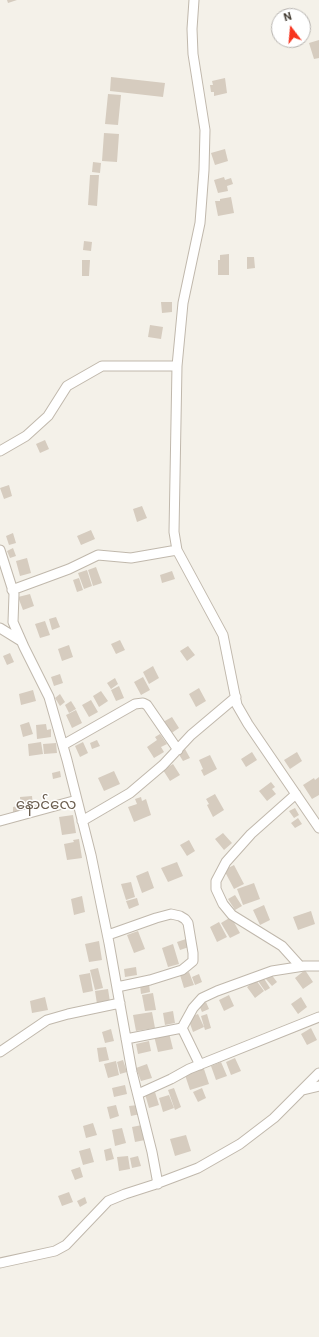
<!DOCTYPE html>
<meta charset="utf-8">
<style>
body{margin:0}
#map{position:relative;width:319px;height:1337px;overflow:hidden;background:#f4f1e9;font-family:Roboto,sans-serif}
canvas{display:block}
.north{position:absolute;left:271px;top:8px;width:40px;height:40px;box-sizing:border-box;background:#fff;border:1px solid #b6b3af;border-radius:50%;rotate:344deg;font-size:11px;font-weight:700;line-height:16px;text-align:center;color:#484138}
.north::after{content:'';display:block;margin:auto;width:14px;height:18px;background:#f7341e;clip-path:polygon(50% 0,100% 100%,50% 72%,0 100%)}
</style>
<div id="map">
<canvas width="319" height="1337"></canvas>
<div class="north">N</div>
</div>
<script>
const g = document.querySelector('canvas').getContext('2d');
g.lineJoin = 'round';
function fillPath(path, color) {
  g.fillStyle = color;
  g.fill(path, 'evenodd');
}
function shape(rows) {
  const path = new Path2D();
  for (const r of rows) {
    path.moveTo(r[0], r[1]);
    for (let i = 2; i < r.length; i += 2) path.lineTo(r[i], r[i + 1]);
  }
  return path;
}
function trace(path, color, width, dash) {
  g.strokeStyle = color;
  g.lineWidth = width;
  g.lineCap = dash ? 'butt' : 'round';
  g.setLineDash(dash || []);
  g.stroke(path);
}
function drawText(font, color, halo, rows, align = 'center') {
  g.font = font + ' Roboto,"Noto Sans Myanmar",sans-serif';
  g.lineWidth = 3;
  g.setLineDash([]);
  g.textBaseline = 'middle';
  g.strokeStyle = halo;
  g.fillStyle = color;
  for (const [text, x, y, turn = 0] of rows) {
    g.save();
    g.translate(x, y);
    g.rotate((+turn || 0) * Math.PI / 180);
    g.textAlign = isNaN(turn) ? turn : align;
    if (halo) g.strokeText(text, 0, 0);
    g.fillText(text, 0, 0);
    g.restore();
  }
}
const building = shape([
 [7,0,17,0,8,3],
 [319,40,319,58,314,59,309,43],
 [111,77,165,83,163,97,110,91],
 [225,78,227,93,214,96,214,92,211,92,210,85,213,85,212,81],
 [108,94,121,95,118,125,105,124],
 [104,133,119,134,117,162,102,161],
 [225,149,228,161,215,165,211,153],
 [93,162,101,163,100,173,92,172],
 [90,175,99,175,97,206,88,205],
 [224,177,225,180,231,178,233,184,227,186,228,191,218,193,214,180],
 [231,197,234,213,218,216,215,201,220,201,220,199],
 [84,241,92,242,91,251,83,250],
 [229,254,229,275,218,275,218,260,220,260,220,255],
 [247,257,254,257,255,268,247,269],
 [82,260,90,260,89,276,82,276],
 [161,302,172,302,172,312,162,313],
 [150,325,163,327,161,339,148,337],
 [45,440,49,449,40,453,36,444],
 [9,485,12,496,4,499,0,488],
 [142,506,147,518,137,522,133,509],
 [91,530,95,539,81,545,77,536],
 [13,533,16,543,9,545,6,536],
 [13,548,16,556,10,558,7,551],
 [27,558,31,573,20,576,16,561],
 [96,567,102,583,93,586,88,570],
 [87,570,92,586,84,589,78,573],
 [172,571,175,579,162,583,160,575],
 [79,578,83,590,77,592,73,580],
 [30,594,34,606,23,610,18,597],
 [56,617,60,627,52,630,49,619],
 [45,621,50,635,40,638,35,624],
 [120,640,125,650,116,654,111,644],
 [69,645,73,657,62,661,58,649],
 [188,646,195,655,187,661,180,651],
 [10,653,14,662,7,665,3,656],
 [153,666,159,678,149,684,143,672],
 [60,674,63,683,54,686,51,677],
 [143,677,150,690,141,695,134,682],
 [115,678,118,684,111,689,107,683],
 [119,686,124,698,116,701,111,690],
 [199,688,206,701,196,707,189,694],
 [33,690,36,701,21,705,19,694],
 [101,691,108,701,99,707,93,696],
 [60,694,65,702,60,706,55,698],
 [91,700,98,712,89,717,82,705],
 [71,701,76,709,69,713,65,705],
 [76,710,82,723,72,728,66,715],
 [172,717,179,728,170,734,163,722],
 [29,722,33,734,23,737,20,725],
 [46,724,47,730,51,729,51,737,37,739,36,725],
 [160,734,167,744,161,747,164,752,154,758,147,747,157,740,155,737],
 [97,740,100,746,92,749,90,743],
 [41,742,43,754,29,756,28,744],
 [83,742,88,753,80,757,75,746],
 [56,743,57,753,44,754,43,744],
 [185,749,190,758,183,761,178,753],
 [252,752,257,760,246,767,241,759],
 [297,752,302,761,290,769,284,760],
 [210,755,217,769,204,776,201,770,203,769,199,760],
 [173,764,180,775,170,781,163,770],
 [60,771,61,777,53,779,52,773],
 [114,771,120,784,104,791,98,778],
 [319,777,319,795,312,799,303,785,314,778,315,780],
 [271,782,275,787,272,789,276,794,267,801,259,791],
 [215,794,224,810,213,817,207,805,209,804,206,799],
 [32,796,33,807,21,808,20,797],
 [141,797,142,801,146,799,151,815,134,822,128,807,137,804,135,799],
 [18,806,19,814,13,815,13,807],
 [295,808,299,815,294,818,289,811],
 [73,815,76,833,62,835,59,817],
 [298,818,302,824,295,828,291,823],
 [223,833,232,843,224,850,215,839],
 [79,839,82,858,67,860,64,844,74,842,73,840],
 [189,840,195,851,187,856,180,845],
 [177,862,183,876,168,882,161,868],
 [234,865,244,884,234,889,224,870],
 [148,871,154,888,142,893,136,876],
 [131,882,135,897,126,900,121,884],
 [254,883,260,899,243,905,237,889],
 [235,895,242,906,235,910,228,899],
 [82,896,85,912,74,915,71,899],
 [137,898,139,905,129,909,126,901],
 [264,905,270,920,260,925,253,910],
 [311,911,315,924,298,930,293,917],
 [231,917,240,933,230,938,221,923],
 [219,922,227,937,217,942,210,927],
 [138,931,145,949,134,953,127,935],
 [186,939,189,947,180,950,177,942],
 [99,941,102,960,89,962,85,944],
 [173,944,179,964,168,967,162,948],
 [136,967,137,975,125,977,124,969],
 [98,968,103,988,95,990,90,970],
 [305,970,313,982,303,989,295,978],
 [189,972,194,985,184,988,180,975],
 [90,973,93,991,83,993,79,975],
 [199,974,202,982,195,985,192,977],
 [271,974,277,982,272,986,265,978],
 [263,977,270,988,265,991,258,981],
 [256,980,264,991,255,998,247,987],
 [149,984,150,992,141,994,140,985],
 [108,989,110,1002,97,1004,95,991],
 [153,993,156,1010,145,1011,142,995],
 [229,995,234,1006,224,1011,219,1000],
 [45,997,48,1010,32,1013,30,1001],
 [301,997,307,1007,298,1014,291,1004],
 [206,1002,209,1009,202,1012,199,1005],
 [173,1011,175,1023,165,1025,163,1013],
 [152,1012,155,1028,136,1031,133,1015],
 [198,1014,204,1027,193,1032,188,1018],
 [207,1014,211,1028,205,1030,201,1016],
 [311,1028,317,1040,307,1045,301,1034],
 [111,1029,114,1041,105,1043,102,1032],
 [169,1033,173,1049,158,1052,154,1036],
 [149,1041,151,1051,138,1054,136,1044],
 [106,1047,109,1060,99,1062,97,1048],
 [235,1058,241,1071,231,1075,226,1062],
 [123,1060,127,1072,120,1074,117,1062],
 [116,1061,119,1075,108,1078,104,1064],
 [221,1062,227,1076,216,1080,211,1066],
 [147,1064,152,1078,141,1081,136,1068],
 [203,1066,209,1084,190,1090,184,1072],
 [125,1085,127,1094,114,1097,112,1088],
 [174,1088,181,1107,175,1110,168,1090],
 [202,1088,206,1098,198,1102,193,1092],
 [155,1092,159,1105,149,1108,145,1094],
 [169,1095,174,1108,163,1112,159,1098],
 [116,1105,119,1116,110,1119,107,1107],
 [138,1105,140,1114,131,1116,129,1106],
 [93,1123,97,1135,86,1138,83,1126],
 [142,1125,145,1140,135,1142,132,1127],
 [122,1128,126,1143,115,1146,112,1130],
 [186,1135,191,1151,175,1156,170,1139],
 [90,1148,94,1162,83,1165,79,1151],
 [111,1148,114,1159,106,1161,104,1150],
 [128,1156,130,1169,119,1171,117,1157],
 [138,1156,141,1166,132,1168,130,1158],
 [80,1167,83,1177,75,1180,71,1170],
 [69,1192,73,1202,62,1206,58,1196],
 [85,1197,87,1203,80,1207,77,1201]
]);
const minor = shape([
 [194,0,192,29,193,54,205,130,204,170,200,223,183,303,177,366,174,532,177,550,223,635,237,705,248,724,319,828],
 [0,451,26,436,48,416,67,386,102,366,177,366],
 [0,550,14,594,13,622,24,647,49,697,67,760,91,855,109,943,132,1072,152,1152,158,1184],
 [12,590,69,569,98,555,131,558,177,550],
 [0,628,21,641],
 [63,745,135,704,143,703,147,705,178,750],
 [296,794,251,834,226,862,216,881,216,889,223,904,232,915,282,946,300,966],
 [0,821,77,800],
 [82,821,130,793,163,765,191,735,236,697],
 [108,935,156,918,171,914,180,916,185,919,188,923,193,953,193,961,187,966,182,970,150,980,117,987],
 [182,1028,200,1065],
 [126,1039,182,1028,193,1008,202,998,217,991,272,971,304,966,319,966],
 [0,1052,47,1020,68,1014,120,1003],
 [303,1090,319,1086],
 [138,1094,171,1079,189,1069,319,1017],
 [0,1263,55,1251,66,1245,108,1201,125,1194,153,1185,198,1168,240,1144,274,1118,319,1073]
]);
const quarterNames = [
 ["နောင်လေ",46,805]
];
fillPath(building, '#d6ccbf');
trace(minor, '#c0b8ac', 11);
trace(minor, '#fff', 9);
drawText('15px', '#6b5e4f', '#fff', quarterNames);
</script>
